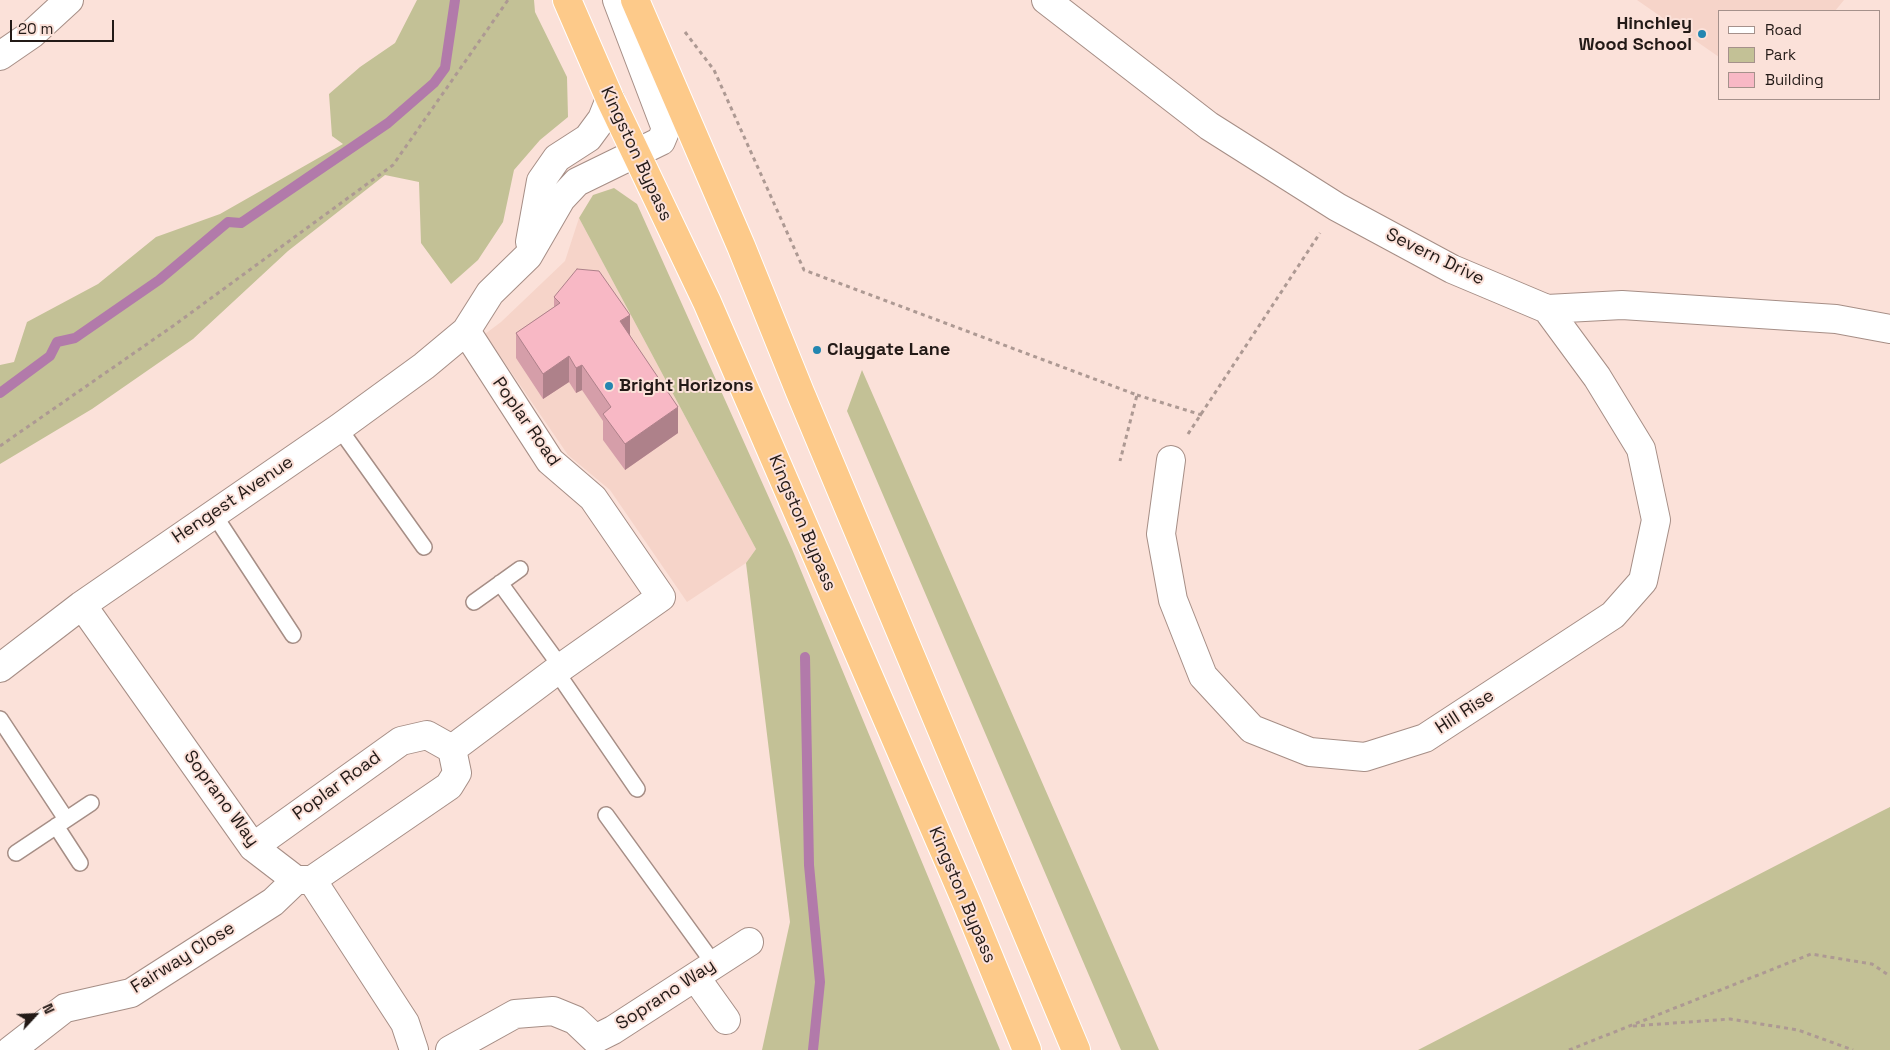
<!DOCTYPE html>
<style>
body{margin:0}
#map{position:relative;width:1890px;height:1050px;overflow:hidden;background:#fbe1d9;font-family:"Space Grotesk",sans-serif}
canvas{display:block}
.legend{position:absolute;left:1718px;top:10px;width:162px;height:90px;box-sizing:border-box;background:#fbe1d9;border:1px solid #a5918b;margin:0;padding:6px 9px;list-style:none;font-size:15px;color:#231a17}
.legend li{display:flex;align-items:center;gap:10px;height:25px}
.legend b{width:25px;border:1px solid #a5918b}
.north{position:absolute;left:10px;top:990px;width:50px;height:50px;-webkit-text-stroke:4px #fbe1d9;paint-order:stroke;rotate:65deg;font-size:14px;font-weight:700;line-height:20px;text-align:center;color:#231a17}
.north::after{content:'';display:block;margin:auto;width:18px;height:22px;background:#231a17;clip-path:polygon(50% 0,100% 100%,50% 72%,0 100%)}
.scale{position:absolute;left:10px;top:20px;width:104px;height:22px;box-sizing:border-box;border:2px solid #231a17;border-top:0;padding-left:6px;font-size:15px;line-height:18px;white-space:nowrap;color:#231a17;-webkit-text-stroke:4px #fbe1d9;paint-order:stroke}
</style>
<div id="map">
<canvas width="1890" height="1050"></canvas>
<ul class="legend">
<li><b style="height:6px;background:#fff"></b>Road</li>
<li><b style="height:14px;background:#c3c196"></b>Park</li>
<li><b style="height:14px;background:#f8b8c5"></b>Building</li>
</ul>
<div class="north">N</div>
<div class="scale">20 m</div>
</div>
<script>
const g = document.querySelector('canvas').getContext('2d');
g.lineJoin = 'round';
function fillPath(path, color) {
  g.fillStyle = color;
  g.fill(path, 'evenodd');
}
function shape(rows) {
  const path = new Path2D();
  for (const r of rows) {
    path.moveTo(r[0], r[1]);
    for (let i = 2; i < r.length; i += 2) path.lineTo(r[i], r[i + 1]);
  }
  return path;
}
function trace(path, color, width, dash) {
  g.strokeStyle = color;
  g.lineWidth = width;
  g.lineCap = dash ? 'butt' : 'round';
  g.setLineDash(dash || []);
  g.stroke(path);
}
function drawText(font, color, halo, rows, align = 'center') {
  g.font = font + ' "Space Grotesk",sans-serif';
  g.lineWidth = 4;
  g.setLineDash([]);
  g.textBaseline = 'middle';
  g.strokeStyle = halo;
  g.fillStyle = color;
  for (const [text, x, y, turn = 0] of rows) {
    g.save();
    g.translate(x, y);
    g.rotate((+turn || 0) * Math.PI / 180);
    g.textAlign = isNaN(turn) ? turn : align;
    if (halo) g.strokeText(text, 0, 0);
    g.fillText(text, 0, 0);
    g.restore();
  }
}
const built = shape([
 [1637,0,1844,0,1835,11,1719,11,1719,57],
 [579,218,756,549,746,563,687,602,610,490,568,455,485,334,501,322,565,261]
]);
const green = shape([
 [417,0,534,0,535,12,567,77,568,117,540,140,514,170,503,222,478,260,451,284,421,243,419,182,385,175,288,251,193,339,92,409,0,464,0,365,14,362,27,322,98,284,156,237,220,214,343,144,332,136,329,94,360,67,395,43],
 [614,188,637,204,792,549,1000,1050,762,1050,790,922,746,563,756,549,579,218,593,195],
 [862,370,1159,1050,1121,1050,847,411],
 [1890,807,1890,1050,1418,1050,1880,812]
]);
const stream = shape([
 [0,393,50,356,57,342,75,338,159,280,228,222,241,223,388,123,434,83,445,68,455,0],
 [805,657,809,865,820,982,813,1050]
]);
const path = shape([
 [685,32,714,70,804,270,1137,395,1120,461],
 [1137,395,1202,415],
 [1188,434,1320,233],
 [0,446,173,326,393,165,508,0],
 [1633,1026,1730,1019,1798,1030,1853,1050],
 [1569,1050,1811,954,1872,964,1890,976]
]);
const lane = shape([
 [339,428,424,547],
 [213,513,293,635],
 [500,583,561,667],
 [474,602,520,569],
 [556,671,637,789],
 [0,719,66,819],
 [606,815,714,964],
 [56,826,80,863],
 [16,853,91,803]
]);
const street = shape([
 [1046,0,1209,126,1337,207,1452,269,1547,309,1622,305,1836,319,1890,329],
 [0,56,32,34,69,0],
 [530,242,541,181,557,158,588,138,602,119,610,99],
 [1171,460,1161,534,1173,600,1203,676,1252,729,1310,752,1365,757,1425,738,1613,615,1643,581,1656,520,1641,449,1597,377,1547,309],
 [82,605,253,847,296,880,312,880,405,1023,414,1050],
 [0,668,82,605,339,428,424,366,466,331],
 [253,847,401,741,427,735,452,749,556,671,661,597,593,498,550,461,466,331,490,293,528,256,561,199,577,182,661,141,666,129,617,0],
 [312,880,449,786,457,773,452,749],
 [696,978,726,1020],
 [11,1050,65,1008,131,993,273,902,296,880],
 [450,1050,515,1014,553,1011,575,1020,595,1039,613,1030,749,942]
]);
const highway = shape([
 [567,0,610,99,707,302,968,906,1027,1050],
 [635,0,741,246,800,392,1076,1050]
]);
const wall = shape([
 [554,297,630,335,678,433,625,470,603,440,603,421,582,390,576,393,569,382,543,399,516,358,516,333,554,307]
]);
const shadedWall = shape([
 [630,315,630,340,620,321],
 [569,356,569,382,543,399,543,374],
 [582,365,582,390,576,393,576,368],
 [678,407,678,433,625,470,625,444]
]);
const building = shape([
 [577,269,599,271,630,315,620,321,678,407,625,444,603,414,611,407,582,365,576,368,569,356,543,374,516,333,560,303,554,297,577,269]
]);
const markers = [
 [1702,34,5,"#2386b0"],
 [817,350,5,"#2386b0"],
 [609,386,5,"#2386b0"]
];
const poiNames = [
 ["Hinchley",1692,24,"right"],
 ["Wood School",1692,45,"right"],
 ["Claygate Lane",827,350],
 ["Bright Horizons",619,386]
];
const streetNames = [
 ["Kingston Bypass",636,154,65],
 ["Severn Drive",1435,257,26],
 ["Poplar Road",526,422,55],
 ["Hengest Avenue",233,500,-34],
 ["Kingston Bypass",802,523,67],
 ["Hill Rise",1465,712,-33],
 ["Poplar Road",337,786,-36],
 ["Soprano Way",221,799,54],
 ["Kingston Bypass",962,895,67],
 ["Fairway Close",183,958,-32],
 ["Soprano Way",666,995,-33]
];
fillPath(built, '#f6d4c9');
fillPath(green, '#c3c196');
trace(stream, '#b27aaa', 10);
trace(lane, '#a68e86', 18);
trace(street, '#a68e86', 30);
trace(highway, '#fff', 30);
trace(path, '#ad9993', 3, [4, 4]);
trace(lane, '#fff', 15);
trace(street, '#fff', 28);
trace(highway, '#fdca8a', 28);
fillPath(wall, '#d59ea9');
fillPath(shadedWall, '#ae818a');
fillPath(building, '#f8b8c5');
trace(building, '#ae818a', 1);
for (const [x, y, r, color] of markers) {
  const dot = new Path2D();
  dot.arc(x, y, r, 0, 2 * Math.PI);
  g.fillStyle = color;
  g.fill(dot);
  trace(dot, '#fbe1d9', 2);
}
drawText('bold 18px', '#231a17', '#fbe1d9', poiNames, 'left');
drawText('18px', '#231a17', '#fbe1d9', streetNames);
</script>
